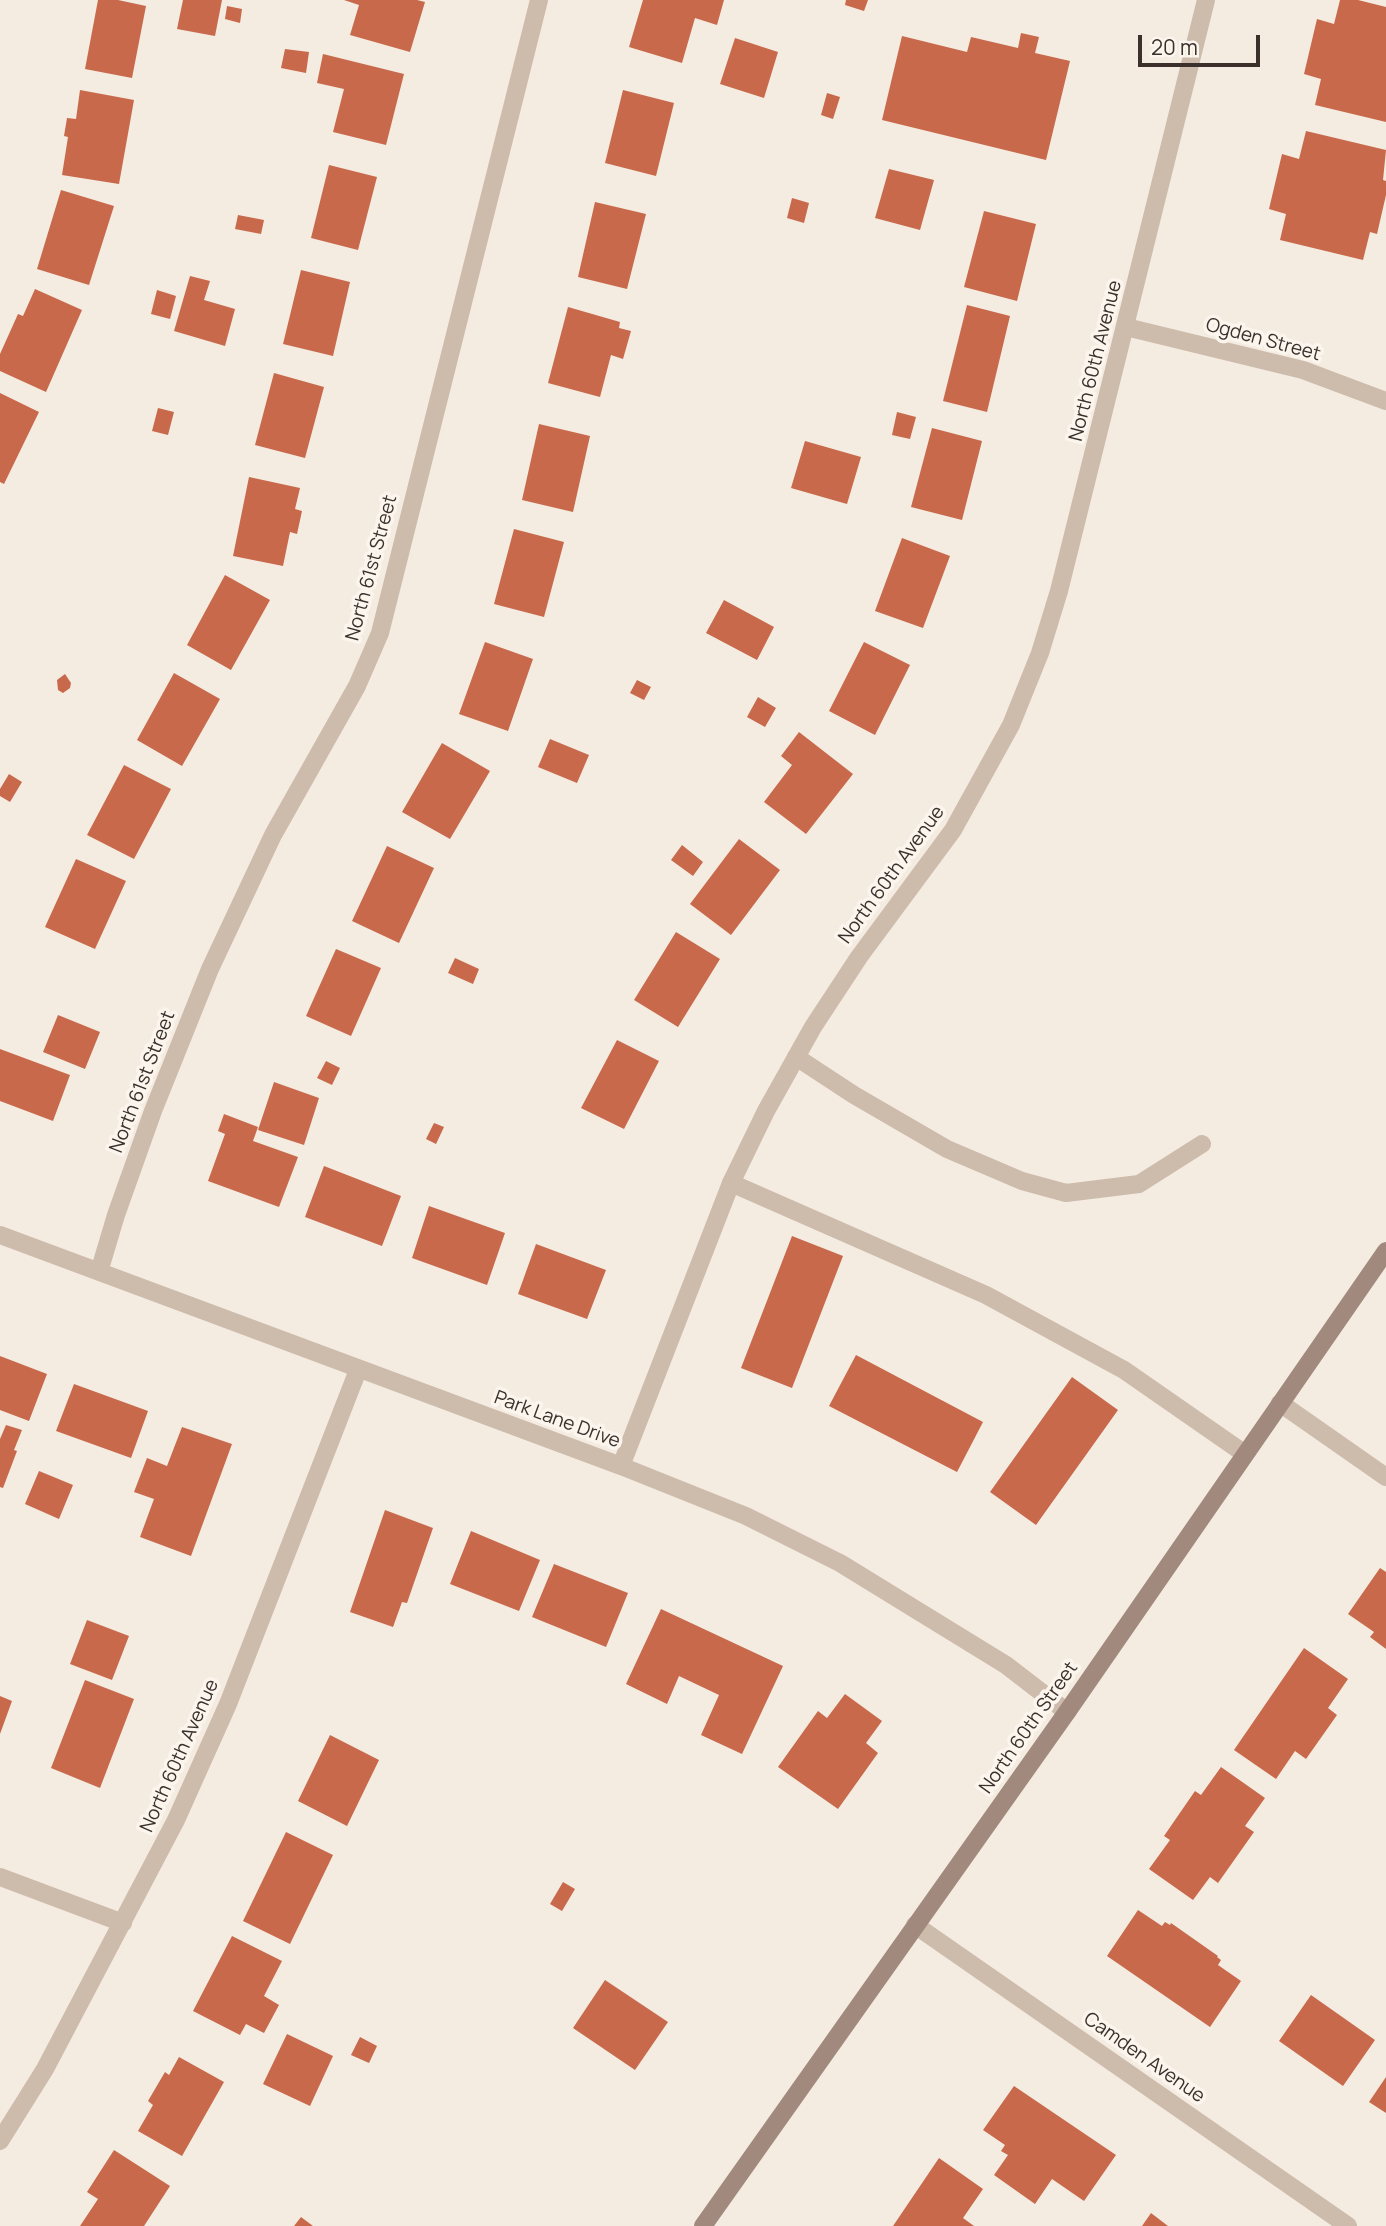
<!DOCTYPE html>
<style>
body{margin:0}
#map{position:relative;width:1386px;height:2226px;overflow:hidden;background:#f4ebe1;font-family:Manrope,sans-serif}
canvas{display:block}
.scale{position:absolute;left:1138px;top:35px;width:122px;height:32px;box-sizing:border-box;border:4px solid #3b302b;border-top:0;padding-left:9px;font-size:21px;line-height:24px;white-space:nowrap;color:#3b302b;-webkit-text-stroke:5px #fbf5ee;paint-order:stroke}
</style>
<div id="map">
<canvas width="1386" height="2226"></canvas>
<div class="scale">20 m</div>
</div>
<script>
const g = document.querySelector('canvas').getContext('2d');
g.lineJoin = 'round';
function fillPath(path, color) {
  g.fillStyle = color;
  g.fill(path, 'evenodd');
}
function shape(rows) {
  const path = new Path2D();
  for (const r of rows) {
    path.moveTo(r[0], r[1]);
    for (let i = 2; i < r.length; i += 2) path.lineTo(r[i], r[i + 1]);
  }
  return path;
}
function trace(path, color, width, dash) {
  g.strokeStyle = color;
  g.lineWidth = width;
  g.lineCap = dash ? 'butt' : 'round';
  g.setLineDash(dash || []);
  g.stroke(path);
}
function drawText(font, color, halo, rows, align = 'center') {
  g.font = font + ' Manrope,sans-serif';
  g.lineWidth = 7;
  g.setLineDash([]);
  g.textBaseline = 'middle';
  g.strokeStyle = halo;
  g.fillStyle = color;
  for (const [text, x, y, turn = 0] of rows) {
    g.save();
    g.translate(x, y);
    g.rotate((+turn || 0) * Math.PI / 180);
    g.textAlign = isNaN(turn) ? turn : align;
    if (halo) g.strokeText(text, 0, 0);
    g.fillText(text, 0, 0);
    g.restore();
  }
}
const building = shape([
 [98,0,118,0,146,6,132,78,85,69],
 [183,0,222,0,215,36,177,29],
 [417,0,425,2,410,52,350,35,359,5,344,0],
 [643,0,724,0,717,25,695,18,682,63,629,47],
 [846,0,868,0,864,11,845,5],
 [1340,0,1358,0,1386,7,1386,122,1315,105,1321,79,1304,74,1317,19,1334,24],
 [227,6,242,9,240,23,225,19],
 [1021,33,1039,37,1035,53,1070,61,1046,160,882,120,902,36,967,52,971,37,1018,48],
 [735,38,778,52,764,98,720,84],
 [285,49,309,52,306,73,281,68],
 [323,54,404,74,386,145,333,132,344,89,317,83],
 [80,90,134,100,119,184,62,175,68,137,64,136,67,118,76,119],
 [623,90,674,103,656,176,605,163],
 [827,93,840,97,833,119,821,115],
 [1306,131,1386,150,1383,180,1386,181,1386,195,1377,234,1370,232,1363,260,1280,240,1286,214,1269,209,1282,154,1299,159],
 [329,165,377,177,358,250,311,238],
 [889,169,934,180,920,230,875,218],
 [61,190,114,206,89,285,37,269],
 [792,198,809,203,804,223,787,218],
 [595,202,646,214,627,289,578,277],
 [984,211,1036,224,1017,301,964,287],
 [238,215,264,220,261,234,235,229],
 [301,270,350,282,333,356,283,344],
 [190,276,210,281,204,300,235,309,225,346,174,331],
 [35,289,82,310,46,392,0,371,0,354,18,314,23,316],
 [157,290,176,296,170,319,151,314],
 [967,305,1010,316,987,412,943,401],
 [568,307,620,322,619,328,631,331,623,359,611,355,600,397,548,383],
 [274,373,324,387,305,458,255,445],
 [0,393,39,412,4,484,0,482],
 [158,408,174,412,168,435,152,431],
 [897,412,916,417,910,439,892,435],
 [539,424,590,436,573,512,522,500],
 [932,428,982,441,962,520,911,507],
 [805,441,861,457,847,504,791,488],
 [249,477,300,488,295,509,302,511,297,534,290,532,283,566,233,556],
 [514,529,564,542,544,617,494,604],
 [902,538,950,556,923,628,875,611],
 [225,575,270,600,231,670,187,645],
 [724,600,774,627,757,660,706,633],
 [485,642,533,659,508,731,459,714],
 [864,642,910,665,875,735,829,711],
 [174,673,220,699,182,766,137,740],
 [65,674,71,683,70,688,63,693,58,690,57,680],
 [637,680,651,687,644,700,630,693],
 [758,697,776,708,765,727,747,717],
 [799,732,853,774,806,834,764,802,792,765,781,756],
 [550,739,589,755,577,783,538,767],
 [442,743,490,771,450,839,402,812],
 [124,765,171,789,134,859,87,835],
 [9,774,22,782,10,802,0,796,0,789],
 [739,839,780,870,731,935,690,904],
 [682,845,703,862,693,876,671,860],
 [387,846,434,868,399,943,352,921],
 [76,859,126,881,95,949,45,927],
 [676,932,720,959,678,1027,634,1000],
 [336,949,381,968,351,1036,306,1016],
 [455,958,479,969,473,984,448,973],
 [58,1015,100,1032,85,1069,43,1052],
 [617,1040,659,1061,624,1129,581,1108],
 [0,1049,70,1075,53,1121,0,1101],
 [326,1061,340,1068,332,1085,317,1078],
 [274,1082,319,1098,304,1145,258,1130],
 [224,1114,258,1127,253,1141,298,1157,279,1207,208,1181,225,1134,218,1131],
 [434,1123,444,1127,436,1144,426,1139],
 [324,1166,401,1196,382,1246,305,1217],
 [429,1206,505,1233,487,1285,412,1258],
 [792,1236,843,1256,792,1388,741,1368],
 [536,1244,606,1270,587,1319,518,1294],
 [856,1355,983,1422,957,1472,829,1406],
 [0,1356,47,1374,29,1421,0,1410],
 [1072,1377,1118,1410,1036,1525,990,1492],
 [74,1384,148,1411,131,1458,56,1431],
 [6,1425,22,1430,14,1450,17,1451,3,1488,0,1487,0,1439],
 [182,1427,232,1444,191,1556,140,1537,154,1499,134,1492,147,1458,167,1466],
 [39,1471,73,1485,59,1519,25,1504],
 [385,1510,433,1528,407,1603,402,1602,393,1627,350,1612],
 [471,1531,540,1560,519,1611,450,1584],
 [554,1564,628,1593,606,1647,532,1617],
 [1380,1568,1386,1572,1386,1649,1370,1637,1374,1632,1348,1614],
 [661,1609,783,1666,742,1754,701,1735,719,1695,679,1676,667,1704,626,1684],
 [87,1620,129,1636,112,1680,70,1664],
 [1304,1648,1348,1679,1328,1708,1337,1715,1306,1759,1295,1751,1276,1779,1234,1750],
 [85,1680,134,1699,100,1788,51,1768],
 [845,1694,882,1721,866,1743,878,1753,838,1809,778,1767,818,1711,827,1718],
 [0,1696,12,1701,0,1734],
 [330,1735,379,1760,347,1826,298,1801],
 [1221,1767,1265,1798,1245,1826,1254,1832,1218,1883,1210,1877,1193,1900,1149,1869,1170,1840,1164,1836,1195,1791,1201,1795],
 [286,1832,333,1855,290,1944,243,1921],
 [563,1882,575,1889,562,1911,550,1904],
 [1138,1910,1162,1926,1165,1922,1170,1925,1171,1923,1218,1956,1217,1957,1221,1960,1218,1965,1241,1981,1210,2027,1107,1956],
 [232,1936,282,1961,264,1996,279,2005,264,2033,246,2024,240,2035,193,2011],
 [605,1980,668,2022,635,2070,573,2028],
 [1311,1995,1375,2040,1343,2086,1279,2041],
 [287,2034,333,2056,310,2106,263,2084],
 [360,2037,377,2046,369,2063,351,2055],
 [179,2057,224,2082,182,2156,138,2131,153,2105,148,2101,165,2072,169,2075],
 [1386,2077,1386,2113,1369,2102],
 [1014,2086,1116,2155,1084,2201,1052,2179,1035,2204,994,2175,1008,2155,1001,2151,1005,2145,983,2130],
 [114,2150,170,2186,144,2226,80,2226,98,2199,87,2192],
 [939,2158,983,2189,963,2218,974,2226,893,2226],
 [1151,2213,1168,2226,1142,2226],
 [301,2217,313,2226,294,2226]
]);
const lane = shape([
 [796,1057,854,1095,947,1149,1022,1181,1066,1193,1139,1184,1202,1144],
 [731,1183,986,1295,1124,1370,1245,1454]
]);
const street = shape([
 [1126,327,1303,370,1386,401],
 [0,1235,621,1466,746,1516,840,1563,1006,1665,1067,1712],
 [99,1272,116,1215,153,1111,210,969,273,835,357,686,380,633,539,0],
 [1280,1403,1386,1477],
 [621,1466,731,1183,766,1111,813,1027,859,957,953,830,1011,725,1040,653,1059,591,1206,0],
 [0,1877,123,1923],
 [915,1925,1348,2226],
 [0,2141,45,2069,176,1820,228,1704,358,1370]
]);
const secondary = shape([
 [703,2226,1067,1712,1386,1251]
]);
const streetNames = [
 ["Ogden Street",1263,340,15],
 ["North 60th Avenue",1096,361,-76],
 ["North 61st Street",372,568,-75],
 ["North 60th Avenue",892,875,-54],
 ["North 61st Street",143,1082,-69],
 ["Park Lane Drive",557,1420,20],
 ["North 60th Street",1029,1728,-55],
 ["North 60th Avenue",180,1756,-66],
 ["Camden Avenue",1144,2058,35]
];
fillPath(building, '#c8694b');
trace(lane, '#cdbbac', 18);
trace(street, '#cdbbac', 18);
trace(secondary, '#a18a7d', 18);
drawText('19px', '#3b302b', '#fbf5ee', streetNames);
</script>
